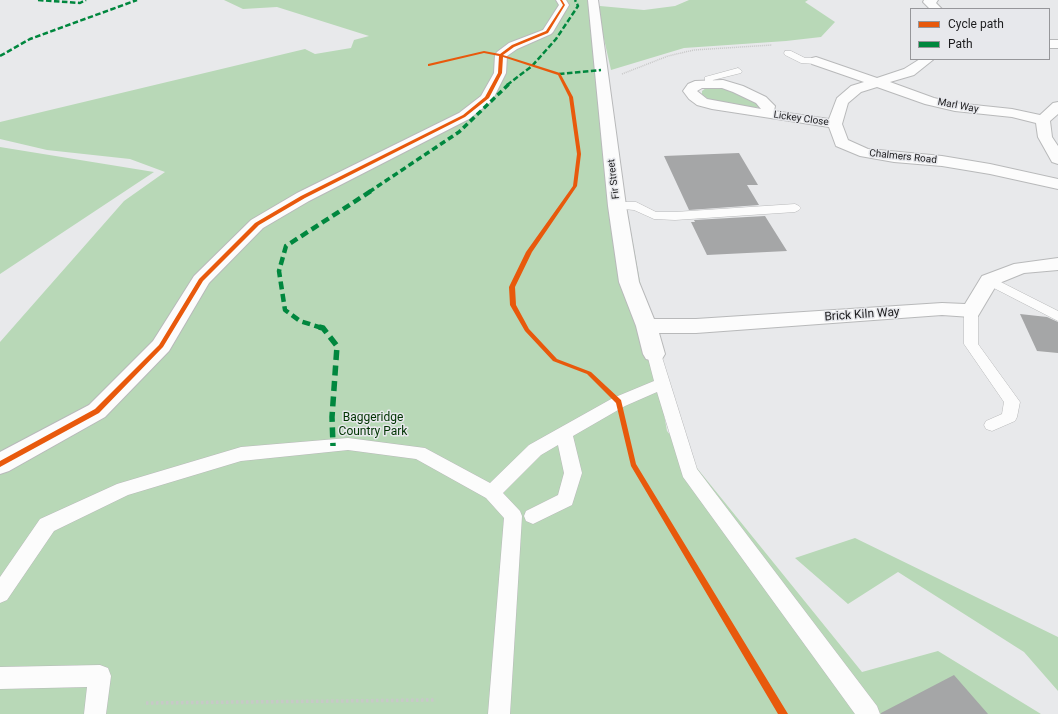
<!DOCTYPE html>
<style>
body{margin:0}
#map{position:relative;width:1058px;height:714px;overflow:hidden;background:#e8e9eb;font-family:Roboto,sans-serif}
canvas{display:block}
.legend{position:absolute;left:910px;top:8px;width:140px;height:52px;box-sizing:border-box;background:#e7e8ec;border:1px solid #96969a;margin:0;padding:5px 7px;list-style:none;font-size:12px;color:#1c1c1e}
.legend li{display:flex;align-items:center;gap:8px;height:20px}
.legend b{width:20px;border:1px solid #96969a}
</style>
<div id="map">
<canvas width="1058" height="714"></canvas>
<ul class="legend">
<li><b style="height:5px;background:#e8590c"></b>Cycle path</li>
<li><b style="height:5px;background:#00873e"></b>Path</li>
</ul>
</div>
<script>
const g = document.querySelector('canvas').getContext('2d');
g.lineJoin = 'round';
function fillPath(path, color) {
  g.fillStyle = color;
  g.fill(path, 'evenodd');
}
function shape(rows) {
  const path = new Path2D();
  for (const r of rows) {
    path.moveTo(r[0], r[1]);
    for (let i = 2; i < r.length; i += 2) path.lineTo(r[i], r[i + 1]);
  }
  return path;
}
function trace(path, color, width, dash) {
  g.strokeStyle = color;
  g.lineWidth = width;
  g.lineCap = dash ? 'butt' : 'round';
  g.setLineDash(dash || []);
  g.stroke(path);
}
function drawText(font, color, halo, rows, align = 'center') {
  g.font = font + ' Roboto,sans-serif';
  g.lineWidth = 3;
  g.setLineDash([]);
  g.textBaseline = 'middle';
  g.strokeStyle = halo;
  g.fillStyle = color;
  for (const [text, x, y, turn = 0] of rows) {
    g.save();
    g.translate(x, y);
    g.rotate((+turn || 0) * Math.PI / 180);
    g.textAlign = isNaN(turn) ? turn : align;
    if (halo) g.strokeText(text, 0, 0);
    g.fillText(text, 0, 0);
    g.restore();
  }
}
const green = shape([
 [224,0,589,0,667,431,862,672,938,651,1041,714,0,714,0,342,124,201,165,172,130,159,47,150,0,139,0,122,305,49,315,54,351,48,354,40,369,36,277,7,243,9],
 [689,0,808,0,805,2,835,22,821,37,786,41,684,48,611,70,597,8,600,6,644,10,675,6],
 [723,87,758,102,760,107,753,108,709,100,702,94,702,91,706,88],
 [0,147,154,172,0,274],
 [855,538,1058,637,1058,691,1024,652,898,572,848,604,795,558]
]);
const building = shape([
 [739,153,758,185,747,185,759,205,689,210,664,156],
 [765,216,787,251,707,255,691,222,695,222,694,220],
 [1020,314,1047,317,1058,322,1058,353,1037,351],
 [954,675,988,714,881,714,881,713]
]);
const pathFar1 = shape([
 [622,74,668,56,694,50,772,45]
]);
const path = shape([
 [146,703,435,700]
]);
const lane = shape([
 [785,51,791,51,805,58,816,58,820,61,816,64,801,63,785,55,784,53,785,51],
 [738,68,742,71,741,73,713,80,712,85,706,85,705,83,705,77,738,68],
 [617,202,636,202,656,212,675,212,795,204,799,206,801,208,799,210,795,212,675,220,654,219,634,210,613,208,611,206,613,204,617,202],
 [989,276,1058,311,1058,321,984,283,982,280,984,277,989,276],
 [971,307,976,308,978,311,978,344,1020,402,1017,417,1015,421,992,431,986,429,984,425,986,421,1002,414,1004,402,964,344,964,311,966,308,971,307],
 [654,349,659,350,661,354,697,469,877,706,880,714,855,714,683,477,657,392,625,406,573,436,582,473,572,505,533,524,526,521,524,516,526,511,558,495,564,473,558,445,541,455,503,493,520,511,522,516,510,714,488,714,504,518,486,498,416,459,348,450,241,461,128,495,54,531,7,600,0,603,0,577,40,519,117,484,241,447,348,438,425,448,490,483,529,445,613,398,654,381,647,354,649,350,654,349],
 [100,665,108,668,111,676,106,714,84,714,87,687,0,689,0,667,100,665]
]);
const street = shape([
 [556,0,566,0,569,5,553,32,551,34,517,49,507,56,506,73,492,101,469,119,309,201,263,228,209,283,169,351,105,417,9,471,0,474,0,452,89,405,153,341,194,276,251,220,297,193,459,113,481,96,494,73,495,55,497,52,509,43,543,30,559,5,556,0],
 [588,0,598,0,626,206,639,282,654,319,696,319,942,303,965,304,982,276,1014,264,1058,258,1058,270,1024,273,997,284,978,316,971,317,942,315,696,333,659,333,665,354,662,359,654,361,646,359,643,354,636,326,619,282,608,206,588,0],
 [924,0,938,0,936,3,942,9,930,9,923,2,924,0],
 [1049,40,1058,40,1058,48,1049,48,1049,40],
 [816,57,877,78,904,69,920,59,934,59,914,75,890,82,934,98,955,103,1012,109,1040,115,1053,103,1058,102,1058,114,1050,121,1052,137,1058,146,1058,164,1052,162,1038,137,1036,123,1012,117,955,111,925,104,877,87,861,92,848,103,842,124,848,140,868,149,942,156,990,164,1058,179,1058,189,990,174,942,166,894,162,860,156,836,146,829,127,712,109,697,105,689,99,683,91,688,84,695,81,723,80,743,86,766,97,775,106,774,111,829,119,837,98,851,86,864,82,812,64,810,61,812,58,816,57],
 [702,88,722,88,733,92,756,103,761,109,707,99,697,91,702,88]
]);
const quietFar3 = shape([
 [38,0,80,3,86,0],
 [0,56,30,39,137,0],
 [559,74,601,70],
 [507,85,532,66,556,39,578,6,575,0]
]);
const quietFar2 = shape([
 [369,192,459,132,509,84]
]);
const quietFar1 = shape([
 [322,328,300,321,285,310,279,271,286,246,371,191]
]);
const quiet = shape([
 [319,327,323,328,337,346,332,417,333,446]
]);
const cycleway = shape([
 [560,0,562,0,565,5,548,33,514,47,503,55,560,73,573,97,581,154,577,186,532,252,515,287,516,305,529,329,557,359,591,372,621,400,636,464,788,714,778,714,631,466,616,403,587,374,553,361,525,331,510,305,509,287,526,252,573,186,577,154,569,97,558,75,503,57,502,73,489,98,465,117,305,198,259,225,203,281,163,347,99,413,0,467,0,461,95,409,159,345,199,279,255,223,301,196,463,115,485,97,498,73,499,56,484,53,429,66,428,66,428,64,484,51,500,54,512,45,546,31,563,5,560,0]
]);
const farStreetnames = [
 ["Marl Way",958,106,11],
 ["Lickey Close",801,119,8],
 ["Chalmers Road",903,157,6],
 ["Fir Street",614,179,-97]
];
const streetNames = [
 ["Brick Kiln Way",862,315,-4]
];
const parkNames = [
 ["Baggeridge",373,418],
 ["Country Park",373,432]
];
fillPath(green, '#b8d8b7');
fillPath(building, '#a5a6a7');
trace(lane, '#b8b9ba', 1);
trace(street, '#b8b9ba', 2);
trace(pathFar1, '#c8c8c8', 1.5, [1, 1]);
trace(path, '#c8c8c8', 3.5, [2.5, 2.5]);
fillPath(lane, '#fcfcfc');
fillPath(street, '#fcfcfc');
trace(quietFar3, '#00873e', 2.5, [5.5, 2.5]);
trace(quietFar2, '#00873e', 3.5, [6, 3.5]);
trace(quietFar1, '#00873e', 4.5, [8, 4.5]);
trace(quiet, '#00873e', 5.5, [10, 5.5]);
fillPath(cycleway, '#e8590c');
drawText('10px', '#1c1c1e', '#e7e8ec', farStreetnames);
drawText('12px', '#1c1c1e', '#e7e8ec', streetNames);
drawText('12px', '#013402', '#e7e8ec', parkNames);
</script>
